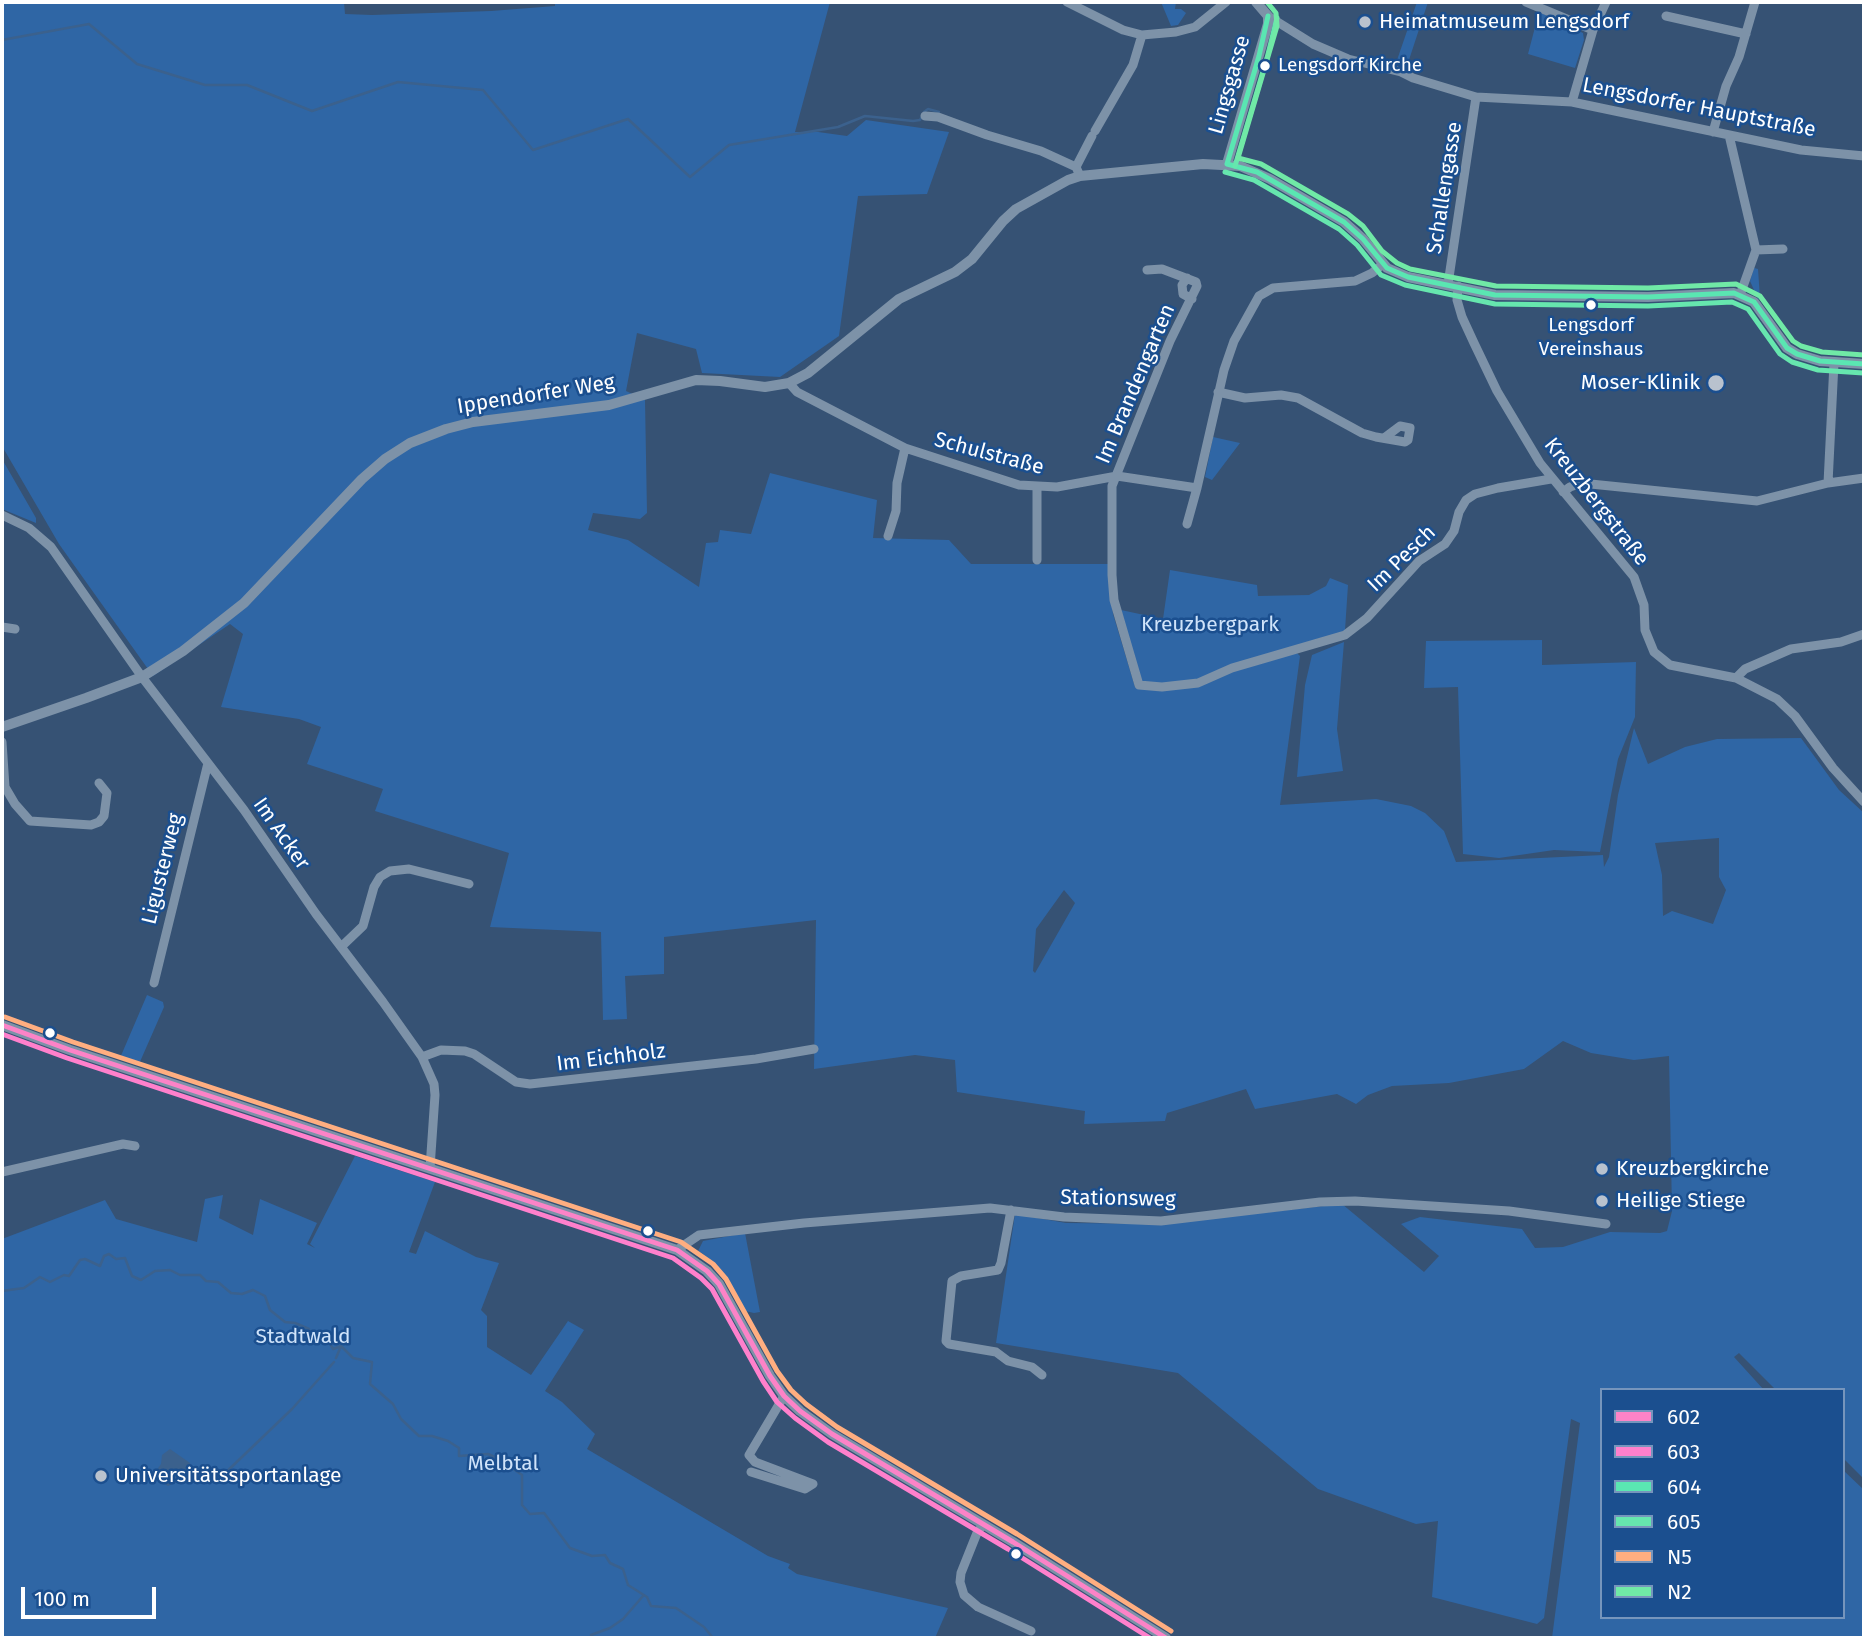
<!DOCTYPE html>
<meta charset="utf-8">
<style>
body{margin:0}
#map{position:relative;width:1866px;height:1640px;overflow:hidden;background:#365274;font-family:"Fira Sans",sans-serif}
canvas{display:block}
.frame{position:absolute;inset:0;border:4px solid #fff;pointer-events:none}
.legend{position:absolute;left:1600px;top:1388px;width:245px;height:231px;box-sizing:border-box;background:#1b4f8f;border:2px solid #7695bc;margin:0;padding:9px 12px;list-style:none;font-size:21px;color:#fff}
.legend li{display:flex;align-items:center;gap:14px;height:35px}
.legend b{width:35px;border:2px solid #7695bc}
.scale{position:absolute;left:21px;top:1587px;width:135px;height:32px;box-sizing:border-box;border:4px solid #fff;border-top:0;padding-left:9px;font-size:21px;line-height:24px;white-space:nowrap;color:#fff;-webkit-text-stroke:5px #1b4f8f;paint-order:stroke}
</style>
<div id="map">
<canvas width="1866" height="1640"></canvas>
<div class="frame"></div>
<ul class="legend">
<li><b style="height:9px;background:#fc83c7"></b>602</li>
<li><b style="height:9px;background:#ff80cc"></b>603</li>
<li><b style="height:9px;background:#5ae6b2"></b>604</li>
<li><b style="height:9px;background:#66e6ae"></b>605</li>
<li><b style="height:9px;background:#ffae80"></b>N5</li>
<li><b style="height:9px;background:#70e9a6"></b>N2</li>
</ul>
<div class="scale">100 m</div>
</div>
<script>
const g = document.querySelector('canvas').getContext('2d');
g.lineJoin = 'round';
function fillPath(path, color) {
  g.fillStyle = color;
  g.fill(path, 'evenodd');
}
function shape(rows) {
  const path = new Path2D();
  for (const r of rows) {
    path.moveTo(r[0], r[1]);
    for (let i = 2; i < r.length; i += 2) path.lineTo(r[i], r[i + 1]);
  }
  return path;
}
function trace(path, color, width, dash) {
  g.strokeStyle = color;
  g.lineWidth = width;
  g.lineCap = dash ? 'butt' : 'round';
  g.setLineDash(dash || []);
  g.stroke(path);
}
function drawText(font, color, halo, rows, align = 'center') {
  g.font = font + ' "Fira Sans",sans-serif';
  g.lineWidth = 5;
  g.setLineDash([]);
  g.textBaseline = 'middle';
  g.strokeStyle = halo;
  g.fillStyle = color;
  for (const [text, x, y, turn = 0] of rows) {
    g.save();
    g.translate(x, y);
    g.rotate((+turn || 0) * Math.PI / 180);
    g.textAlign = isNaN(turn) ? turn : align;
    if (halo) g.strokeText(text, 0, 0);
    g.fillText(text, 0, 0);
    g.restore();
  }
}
const green = shape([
 [2,2,344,2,345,14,372,15,491,11,555,6,555,2,660,2,661,4,830,2,795,132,818,132,847,136,866,120,949,132,927,194,858,196,839,336,780,377,702,373,696,349,637,333,626,391,645,400,647,513,640,519,593,513,588,530,628,540,699,587,706,543,718,542,720,530,751,534,770,473,877,500,873,538,949,540,971,564,1108,564,1113,614,1135,687,1163,689,1297,653,1300,656,1280,805,1376,799,1411,806,1425,813,1444,831,1456,862,1603,855,1604,867,1609,857,1618,795,1634,728,1648,764,1685,747,1717,739,1801,738,1839,790,1864,813,1864,1479,1843,1458,1843,1390,1776,1390,1739,1353,1734,1357,1764,1390,1602,1390,1602,1617,1843,1617,1843,1470,1864,1490,1864,1638,1552,1638,1580,1423,1571,1419,1544,1618,1537,1624,1432,1597,1438,1521,1416,1524,1318,1489,1178,1373,996,1343,1015,1214,1066,1223,1160,1224,1342,1204,1424,1272,1439,1256,1401,1224,1420,1217,1522,1229,1535,1248,1563,1247,1610,1232,1660,1233,1667,1231,1672,1211,1669,1056,1634,1060,1591,1053,1563,1041,1524,1069,1449,1083,1392,1086,1368,1095,1356,1104,1337,1094,1255,1109,1246,1089,1167,1113,1165,1121,1084,1124,1085,1111,957,1092,955,1060,915,1055,814,1069,816,920,664,937,664,974,625,976,627,1019,603,1020,601,932,490,927,509,853,375,811,383,789,307,764,321,727,299,719,221,707,243,634,230,624,153,676,59,544,2,446],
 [1719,838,1719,877,1726,890,1713,924,1672,911,1663,916,1662,875,1655,843],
 [1064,890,1075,903,1035,973,1033,971,1036,929],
 [1161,2,1176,2,1175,9,1181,9,1186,13,1178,25,1171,26],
 [1417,2,1428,2,1407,66,1396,63],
 [1539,12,1583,33,1584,40,1575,68,1528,54],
 [1754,268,1758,269,1760,298,1758,299,1750,281],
 [1213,437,1240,443,1212,480,1205,477],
 [2,459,36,518,36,523,2,509],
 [1170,570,1257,585,1258,596,1309,595,1326,586,1330,578,1348,585,1345,630,1337,635,1198,680,1162,684,1141,683,1121,610,1163,619],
 [1542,640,1542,665,1636,662,1635,717,1618,759,1600,852,1554,850,1499,858,1463,854,1458,687,1424,688,1426,641],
 [1344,642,1337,729,1343,771,1297,777,1305,685,1312,655],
 [147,995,163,1002,164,1007,139,1064,120,1058],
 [355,1156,435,1182,409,1252,416,1254,425,1231,476,1257,499,1263,481,1310,487,1316,487,1347,531,1375,568,1321,584,1330,545,1391,562,1402,595,1434,587,1449,768,1556,790,1564,788,1568,797,1574,948,1608,935,1638,2,1638,2,1239,105,1200,116,1219,197,1242,205,1199,223,1195,219,1218,253,1235,260,1199,317,1223,307,1244,315,1248,310,1244],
 [745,1233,760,1312,754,1313,745,1311,733,1289,703,1254,698,1251,703,1241]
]);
const water = shape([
 [170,1449,190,1463,191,1467,190,1472,185,1478,168,1486,159,1481,154,1474,161,1464,162,1455]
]);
const stream = shape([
 [2,40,89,24,137,64,205,85,247,85,312,111,398,82,483,90,533,150,628,119,690,177,729,145,838,127,865,116,913,121,920,120,921,118],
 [924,112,928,109,939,112],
 [2,1291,24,1288,40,1277,50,1282,64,1275,69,1276,80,1260,85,1259,100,1266,104,1256,109,1254,116,1259,125,1258,132,1276,141,1280,155,1271,170,1270,180,1275,200,1275,206,1281,218,1282,231,1293,242,1294,253,1290,265,1296,270,1310,285,1322,295,1323,309,1329,310,1340,315,1342,329,1342,333,1349,341,1346,353,1358,372,1362,370,1384,393,1404,401,1419,419,1436,432,1436,448,1441,459,1448,459,1456,488,1454,501,1460,522,1475,522,1505,530,1514,544,1513,570,1548,592,1556,605,1555,610,1563,623,1569,628,1585,647,1597,651,1606,676,1608,704,1627,713,1638],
 [336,1358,341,1346],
 [219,1479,292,1409,334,1362],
 [591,1635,610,1628,623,1619,643,1596]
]);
const minor = shape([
 [1067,2,1123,30,1142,35,1176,32,1195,27,1226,2],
 [1526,2,1593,30],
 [1268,16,1313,44,1348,59,1401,72,1413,78,1476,97,1572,102,1801,150,1864,156],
 [1666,16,1746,34],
 [1572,102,1593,30,1606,2],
 [925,116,938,117,987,135,1041,151,1076,167,1080,176],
 [1095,131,1133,65,1142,35],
 [1713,132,1726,86,1739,57,1755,2],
 [1729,135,1756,250,1740,295],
 [1076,167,1092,136],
 [1756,250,1783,249],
 [1147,270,1162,269,1196,282,1197,286,1170,341,1112,486,1112,575,1114,600,1139,685,1162,687,1198,683,1232,668,1345,635,1367,618,1419,561,1445,544,1454,531,1459,512,1466,500,1475,494,1498,488,1551,479],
 [1187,278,1182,285,1183,294,1192,299],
 [1448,284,1476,97],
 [1458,286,1457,300,1462,317,1474,343,1497,391,1540,463,1634,577,1644,605,1645,630,1654,652,1670,665,1736,678,1777,699,1795,716,1833,768,1864,802],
 [1834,363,1828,483,1864,478],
 [789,383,797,392,905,448,1019,485,1057,487,1117,476,1197,488,1224,370,1234,341,1259,296,1273,288,1355,281,1372,273,1383,264],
 [1218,392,1245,398,1281,395,1298,398,1362,433,1376,437,1405,442,1408,440,1410,428,1400,426,1384,438],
 [1037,487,1037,560],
 [1563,492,1570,487,1581,483,1757,501,1828,483],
 [2,515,29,528,51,547,142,677,244,810,316,914,383,1002,422,1057,434,1084,435,1095,430,1168],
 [1187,524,1197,488],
 [888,536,896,511,897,483,905,448],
 [2,627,15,629],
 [1736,678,1745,669,1791,649,1841,642,1864,634],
 [2,742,5,787,15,804,30,821,91,825,99,822,104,816,107,793,99,783],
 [341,947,363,926,374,887,380,877,390,871,409,869,469,884],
 [154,983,208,763],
 [422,1057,441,1050,465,1051,474,1054,516,1082,530,1084,756,1059,814,1049],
 [2,1172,123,1144,135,1146],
 [1011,1210,1001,1263,998,1270,961,1276,952,1281,946,1341,949,1344,996,1352,1008,1361,1032,1367,1042,1375],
 [677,1250,699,1235,804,1223,990,1208,1064,1217,1161,1221,1320,1202,1355,1201,1509,1211,1606,1224],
 [751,1472,805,1489,813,1484,755,1462,749,1455,784,1396],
 [982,1526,977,1533,961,1573,960,1582,964,1595,978,1607,1031,1631]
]);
const tertiary = shape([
 [1227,164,1268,24,1268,16,1256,2],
 [2,727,86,698,142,677,183,651,244,603,362,479,385,459,410,443,446,429,473,422,609,405,696,380,720,381,765,387,789,383,808,373,899,299,955,272,972,259,1003,221,1016,209,1068,180,1080,176,1203,164,1240,166,1270,179,1344,222,1363,239,1387,268,1408,277,1495,295,1648,297,1734,293,1754,302,1787,348,1797,354,1820,361,1864,364],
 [2,1025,70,1050,677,1250,707,1271,719,1284,770,1376,784,1396,800,1411,832,1434,1013,1542,1166,1638]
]);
const bus1 = shape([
 [2,1025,70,1050,677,1250,707,1271,719,1284,770,1376,784,1396,800,1411,832,1434,1013,1542,1166,1638]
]);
const bus2 = shape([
 [2,1034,67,1058,673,1258,701,1278,712,1289,763,1381,777,1402,795,1418,828,1442,1008,1549,1150,1638]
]);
const bus3 = shape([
 [1227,164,1257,172,1344,222,1363,239,1387,268,1408,277,1495,295,1648,297,1734,293,1754,302,1787,348,1797,354,1820,361,1864,364],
 [1227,164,1259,56,1268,16]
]);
const bus4 = shape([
 [1235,166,1267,58,1277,18],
 [1225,172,1254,180,1339,229,1357,245,1381,275,1405,285,1495,304,1648,306,1732,302,1748,309,1780,354,1792,362,1818,370,1863,373]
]);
const bus5 = shape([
 [5,1017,73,1042,681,1242,713,1264,726,1279,777,1371,791,1390,806,1404,837,1427,1017,1534,1171,1631]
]);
const bus6 = shape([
 [1267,2,1276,13,1277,26,1238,158,1261,164,1348,214,1363,226,1382,251,1397,263,1410,269,1496,286,1648,288,1736,284,1760,296,1793,341,1801,346,1822,352,1864,355]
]);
const markers = [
 [1365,22,7,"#b9c2ce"],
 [1265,66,6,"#fff"],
 [1591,305,6,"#fff"],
 [1716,383,9,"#b9c2ce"],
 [50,1033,6,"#fff"],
 [1602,1169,7,"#b9c2ce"],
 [1602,1201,7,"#b9c2ce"],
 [648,1231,6,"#fff"],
 [101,1476,7,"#b9c2ce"],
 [1016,1554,6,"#fff"]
];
const busNames = [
 ["Lengsdorf Kirche",1278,66],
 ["Lengsdorf",1591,326,"center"],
 ["Vereinshaus",1591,350,"center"]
];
const poiNames = [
 ["Heimatmuseum Lengsdorf",1379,22],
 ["Moser-Klinik",1700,383,"right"],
 ["Kreuzbergkirche",1616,1169],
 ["Heilige Stiege",1616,1201],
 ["Universitätssportanlage",115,1476]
];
const streetNames = [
 ["Lingsgasse",1230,85,-74],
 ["Lengsdorfer Hauptstraße",1699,108,11],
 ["Schallengasse",1445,188,-81],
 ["Im Brandengarten",1136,384,-67],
 ["Ippendorfer Weg",536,395,-9],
 ["Schulstraße",989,454,15],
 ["Kreuzbergstraße",1596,502,52],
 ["Im Pesch",1402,559,-44],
 ["Im Acker",281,834,55],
 ["Ligusterweg",163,869,-76],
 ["Im Eichholz",611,1058,-7],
 ["Stationsweg",1118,1199,1]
];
const parkNames = [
 ["Kreuzbergpark",1210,625],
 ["Stadtwald",303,1337],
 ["Melbtal",503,1464]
];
fillPath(green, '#2f66a5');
fillPath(water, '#3b618d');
trace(stream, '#3b618d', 2.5);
trace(minor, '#7d92a8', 9);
trace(tertiary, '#7d92a8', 10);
trace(bus1, '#fc83c7', 5);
trace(bus2, '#ff80cc', 5);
trace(bus3, '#5ae6b2', 5);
trace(bus4, '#66e6ae', 5);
trace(bus5, '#ffae80', 5);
trace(bus6, '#70e9a6', 5);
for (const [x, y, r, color] of markers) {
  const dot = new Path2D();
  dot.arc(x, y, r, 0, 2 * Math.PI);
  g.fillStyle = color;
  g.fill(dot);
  trace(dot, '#1b4f8f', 2.5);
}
drawText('19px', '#fff', '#1b4f8f', busNames, 'left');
drawText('21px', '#fff', '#1b4f8f', poiNames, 'left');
drawText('21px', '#fff', '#1b4f8f', streetNames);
drawText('21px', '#cfe3fa', '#1b4f8f', parkNames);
</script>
